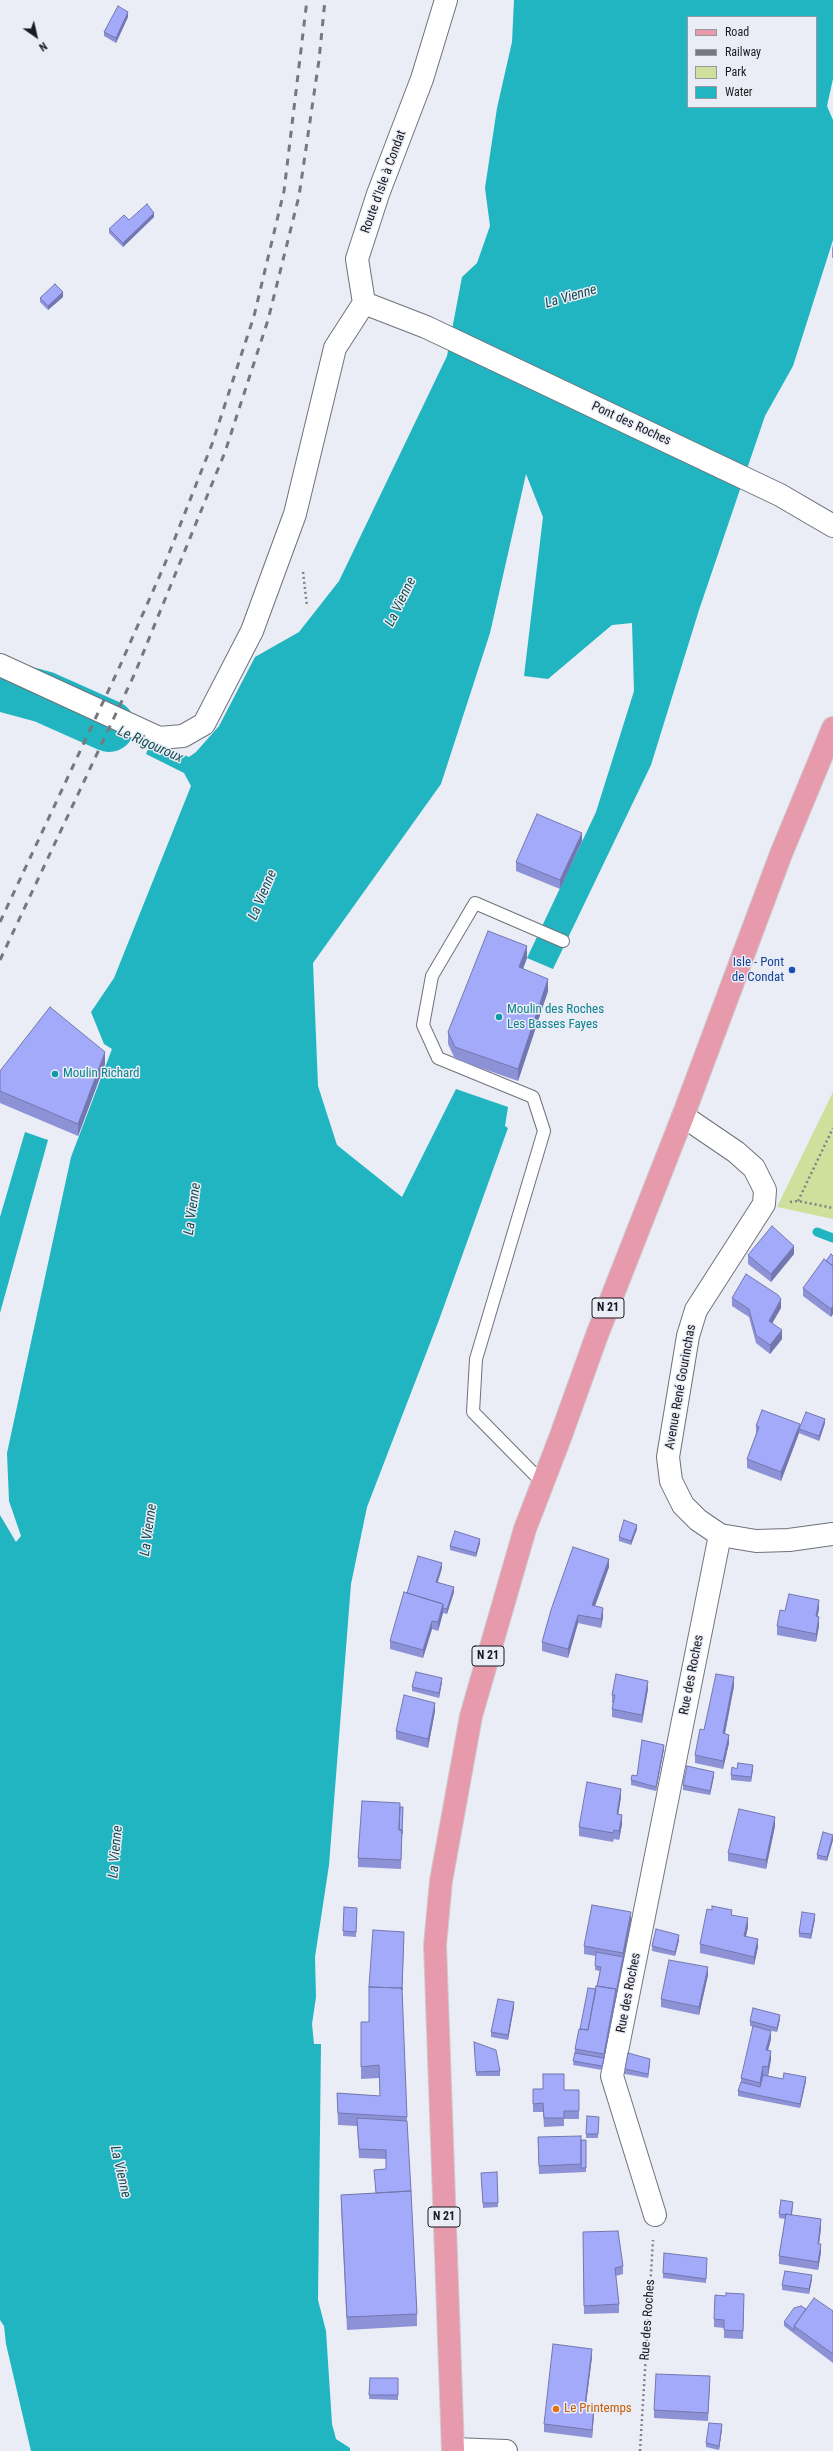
<!DOCTYPE html>
<meta charset="utf-8">
<style>
body{margin:0}
#map{position:relative;width:833px;height:2451px;overflow:hidden;background:#eaecf6;font-family:"Roboto Condensed",sans-serif}
canvas{display:block}
.legend{position:absolute;left:687px;top:16px;width:130px;height:92px;box-sizing:border-box;background:#eaecf6;border:1px solid #9798a0;margin:0;padding:5px 7px;list-style:none;font-size:12px;color:#1b1b1f}
.legend li{display:flex;align-items:center;gap:8px;height:20px}
.legend b{width:20px;border:1px solid #9798a0}
.north{position:absolute;left:16px;top:16px;width:40px;height:40px;-webkit-text-stroke:3px #eaecf6;paint-order:stroke;rotate:146deg;font-size:11px;font-weight:700;line-height:16px;text-align:center;color:#1b1b1f}
.north::after{content:'';display:block;margin:auto;width:14px;height:18px;background:#1b1b1f;clip-path:polygon(50% 0,100% 100%,50% 72%,0 100%)}
</style>
<div id="map">
<canvas width="833" height="2451"></canvas>
<ul class="legend">
<li><b style="height:5px;background:#e69aac"></b>Road</li>
<li><b style="height:5px;background:#77787f"></b>Railway</li>
<li><b style="height:11px;background:#cfe09c"></b>Park</li>
<li><b style="height:11px;background:#20b5c0"></b>Water</li>
</ul>
<div class="north">N</div>
</div>
<script>
const g = document.querySelector('canvas').getContext('2d');
g.lineJoin = 'round';
function fillPath(path, color) {
  g.fillStyle = color;
  g.fill(path, 'evenodd');
}
function shape(rows) {
  const path = new Path2D();
  for (const r of rows) {
    path.moveTo(r[0], r[1]);
    for (let i = 2; i < r.length; i += 2) path.lineTo(r[i], r[i + 1]);
  }
  return path;
}
function trace(path, color, width, dash) {
  g.strokeStyle = color;
  g.lineWidth = width;
  g.lineCap = dash ? 'butt' : 'round';
  g.setLineDash(dash || []);
  g.stroke(path);
}
function drawText(font, color, halo, rows, align = 'center') {
  g.font = font + ' "Roboto Condensed",sans-serif';
  g.lineWidth = 3;
  g.setLineDash([]);
  g.textBaseline = 'middle';
  g.strokeStyle = halo;
  g.fillStyle = color;
  for (const [text, x, y, turn = 0] of rows) {
    g.save();
    g.translate(x, y);
    g.rotate((+turn || 0) * Math.PI / 180);
    g.textAlign = isNaN(turn) ? turn : align;
    if (halo) g.strokeText(text, 0, 0);
    g.fillText(text, 0, 0);
    g.restore();
  }
}
const green = shape([
 [833,1092,833,1219,777,1207]
]);
const water = shape([
 [514,0,833,0,833,79,827,106,833,120,833,240,793,366,765,416,699,610,651,765,553,969,527,958,596,812,634,691,632,623,612,625,548,679,524,676,543,517,526,474,490,633,441,784,313,963,318,1086,337,1145,402,1197,456,1089,508,1107,505,1126,508,1128,439,1320,367,1507,351,1584,329,1865,315,1957,316,1997,312,2024,314,2044,321,2044,318,2300,326,2331,332,2424,336,2439,350,2448,350,2451,31,2451,6,2344,4,2326,0,2320,0,1515,16,1542,21,1536,9,1501,7,1453,71,1157,112,1049,104,1044,91,1012,114,978,191,786,184,773,146,754,151,742,189,757,196,752,219,726,255,657,299,632,339,581,447,356,462,277,477,263,490,226,485,188,497,108,512,42],
 [688,17,816,17,816,107,688,107],
 [25,1132,48,1140,0,1313,0,1217]
]);
const stream = shape([
 [817,1232,833,1238]
]);
const river = shape([
 [0,685,44,697,109,726]
]);
const path = shape([
 [303,572,307,606],
 [798,1201,833,1128],
 [790,1202,798,1201,833,1208],
 [640,2451,653,2240]
]);
const lane = shape([
 [542,1482,473,1412,476,1359,544,1131,533,1097,438,1058,423,1025,432,976,475,903,563,941]
]);
const street = shape([
 [655,2215,612,2076,720,1535]
]);
const secondary = shape([
 [446,0,422,79,378,194,357,259,364,303,426,327,780,495,833,526],
 [0,665,159,738,183,736,204,724,252,631,295,514,335,348,364,303],
 [683,1116,736,1152,754,1168,765,1190,764,1204,696,1310,688,1336,668,1457,671,1481,683,1505,698,1520,720,1535,756,1541,789,1540,833,1534],
 [453,2449,506,2451]
]);
const primary = shape([
 [453,2451,435,1945,441,1881,471,1716,525,1529,560,1438,597,1335,683,1116,781,854,833,728]
]);
const rail = shape([
 [0,922,119,668,164,566,212,444,254,316,284,191,307,0],
 [0,960,135,673,225,452,268,320,299,196,319,60,325,0]
]);
const wall = shape([
 [128,17,116,43,104,36,104,32],
 [154,217,123,247,109,233,109,229,129,220],
 [833,244,833,258,832,258,832,249],
 [63,297,48,310,40,302,40,298],
 [582,841,560,889,516,871,516,862],
 [527,958,523,969,548,991,518,1081,455,1059,448,1044,448,1032],
 [105,1064,78,1136,0,1103,0,1071],
 [794,1254,771,1282,748,1264,748,1255],
 [833,1256,833,1314,831,1317,803,1296,803,1288,826,1261],
 [732,1298,781,1308,772,1323,782,1339,770,1354,756,1343,749,1317,732,1306],
 [825,1423,819,1441,799,1433,781,1481,747,1468,747,1459,756,1434,756,1426,800,1428],
 [637,1529,631,1545,619,1541,619,1537],
 [480,1543,476,1557,450,1550,450,1546],
 [609,1567,595,1606,603,1617,601,1628,578,1623,568,1658,542,1651,542,1642],
 [442,1568,438,1582,454,1592,447,1614,443,1613,438,1631,432,1629,423,1658,390,1649,390,1641],
 [819,1609,817,1617,819,1626,816,1642,777,1635,777,1626,785,1611],
 [442,1682,439,1698,412,1691,412,1687],
 [734,1686,725,1734,729,1743,723,1769,695,1763,695,1755,704,1730],
 [648,1689,642,1723,612,1717,612,1709,613,1703,612,1703,612,1695],
 [435,1711,428,1748,396,1739,396,1731],
 [664,1749,656,1791,631,1785,631,1780,637,1776],
 [737,1769,753,1769,751,1782,731,1780,731,1775],
 [714,1776,710,1795,683,1790,683,1785],
 [621,1797,618,1814,622,1824,619,1840,614,1839,613,1842,579,1836,579,1827],
 [400,1807,403,1807,401,1869,358,1867,358,1858],
 [775,1826,766,1869,728,1861,728,1853],
 [833,1835,833,1840,827,1861,817,1859,817,1855],
 [344,1907,357,1908,356,1937,343,1936],
 [732,1915,748,1927,746,1936,758,1947,754,1965,700,1953,700,1944],
 [815,1919,811,1939,799,1937,799,1933],
 [631,1921,602,2070,573,2065,575,2049,580,2029,597,1986,600,1971,595,1970,596,1956,584,1954,584,1946],
 [404,1940,402,1994,407,2121,417,2314,417,2326,347,2330,341,2207,341,2195,376,2193,374,2170,386,2169,386,2159,359,2158,357,2126,338,2125,337,2093,380,2096,379,2078,361,2079,361,2022,369,2022],
 [679,1940,675,1956,652,1951,652,1946],
 [708,1975,699,2015,661,2007,661,1999],
 [514,2007,508,2040,491,2037,491,2032],
 [780,2019,777,2032,750,2026,750,2021],
 [771,2039,768,2050,771,2059,768,2076,783,2079,806,2081,800,2108,738,2096,738,2091,741,2082,741,2078],
 [474,2042,500,2071,500,2076,476,2076],
 [650,2063,648,2078,625,2074,625,2069],
 [533,2089,564,2090,579,2090,579,2119,564,2119,564,2126,544,2127,543,2112,533,2112],
 [599,2117,598,2138,586,2138,586,2134],
 [538,2137,581,2140,586,2168,586,2172,539,2174],
 [497,2172,498,2207,483,2208,481,2177],
 [793,2206,792,2215,821,2228,819,2244,821,2252,818,2270,779,2264,779,2256,785,2219,779,2218,779,2214],
 [583,2232,623,2266,623,2274,616,2276,619,2304,619,2313,584,2314],
 [707,2263,706,2283,663,2278,663,2273],
 [812,2279,809,2294,782,2290,782,2285],
 [744,2302,743,2339,724,2338,724,2328,714,2327,714,2319],
 [806,2309,833,2311,833,2363,784,2326,784,2322],
 [592,2357,586,2404,594,2414,592,2438,544,2432,544,2424],
 [370,2378,398,2378,398,2400,369,2399],
 [710,2385,708,2421,654,2418,654,2410],
 [722,2429,719,2450,706,2447,706,2443]
]);
const shadedWall = shape([
 [128,12,128,17,116,43,116,38],
 [154,213,154,217,123,247,123,243],
 [63,292,63,297,48,310,48,306],
 [582,833,582,841,560,889,560,880],
 [527,946,527,958,519,979,519,967],
 [548,979,548,991,518,1081,518,1069],
 [105,1052,105,1064,78,1136,78,1124],
 [794,1246,794,1254,771,1282,771,1274],
 [781,1299,781,1308,769,1329,769,1321],
 [833,1306,833,1314,831,1317,831,1309],
 [782,1330,782,1339,770,1354,770,1345],
 [825,1419,825,1423,819,1441,819,1436],
 [800,1424,799,1433,781,1481,781,1472],
 [637,1525,637,1529,631,1545,631,1541],
 [480,1539,480,1543,476,1557,476,1553],
 [609,1559,609,1567,592,1614,592,1605],
 [442,1563,442,1568,436,1586,436,1582],
 [454,1587,454,1592,447,1614,447,1609],
 [819,1600,819,1609,816,1625,816,1616],
 [443,1604,443,1613,438,1631,438,1622],
 [603,1608,603,1617,601,1628,601,1619],
 [578,1615,578,1623,568,1658,568,1649],
 [819,1617,819,1626,816,1642,816,1634],
 [432,1621,432,1629,423,1658,423,1650],
 [734,1677,734,1686,723,1742,723,1733],
 [442,1678,442,1682,439,1698,439,1693],
 [648,1681,648,1689,642,1723,642,1715],
 [435,1703,435,1711,428,1748,428,1739],
 [729,1735,729,1743,723,1769,723,1761],
 [664,1745,664,1749,656,1791,656,1787],
 [753,1765,753,1769,751,1782,751,1777],
 [714,1772,714,1776,710,1795,710,1791],
 [621,1789,621,1797,617,1823,617,1814],
 [622,1815,622,1824,619,1840,619,1831],
 [775,1817,775,1826,766,1869,766,1860],
 [833,1836,833,1840,827,1861,827,1857],
 [631,1912,631,1921,602,2070,604,2054,623,1957,623,1953],
 [815,1914,815,1919,811,1939,811,1934],
 [748,1918,748,1927,744,1945,744,1936],
 [679,1935,679,1940,675,1956,675,1952],
 [758,1939,758,1947,754,1965,754,1957],
 [708,1967,708,1975,699,2015,699,2007],
 [514,2002,514,2007,508,2040,508,2035],
 [780,2015,780,2019,777,2032,777,2028],
 [771,2031,771,2039,766,2058,766,2050],
 [771,2051,771,2059,768,2076,768,2067],
 [650,2059,650,2063,648,2078,648,2074],
 [763,2066,763,2075,760,2091,760,2083],
 [806,2077,806,2081,800,2108,800,2104],
 [821,2219,821,2228,818,2252,818,2244],
 [821,2244,821,2252,818,2270,818,2262],
 [812,2275,812,2279,809,2294,809,2289],
 [592,2349,592,2357,585,2412,585,2404],
 [594,2405,594,2414,592,2438,592,2430],
 [722,2424,722,2429,719,2450,719,2446]
]);
const building = shape([
 [118,6,128,12,116,38,104,32,118,6],
 [147,204,154,213,123,243,109,229,124,215,129,220,147,204],
 [55,284,63,292,48,306,40,298,55,284],
 [537,814,582,833,560,880,516,862,537,814],
 [488,931,527,946,519,967,548,979,518,1069,455,1047,448,1032,488,931],
 [50,1007,105,1052,78,1124,0,1091,0,1071,50,1007],
 [772,1226,794,1246,771,1274,748,1255,772,1226],
 [831,1254,833,1256,833,1266,826,1261,831,1254],
 [824,1259,833,1266,833,1306,831,1309,803,1288,824,1259],
 [746,1274,778,1295,781,1299,769,1321,782,1330,770,1345,756,1335,749,1309,732,1298,746,1274],
 [762,1410,800,1424,781,1472,747,1459,759,1427,756,1426,762,1410],
 [806,1412,825,1419,819,1436,799,1429,806,1412],
 [624,1520,637,1525,631,1541,619,1537,624,1520],
 [455,1531,480,1539,476,1553,450,1546,455,1531],
 [573,1547,609,1559,592,1605,603,1608,601,1619,578,1615,568,1649,542,1642,551,1610,573,1547],
 [418,1556,442,1563,436,1582,454,1587,447,1609,443,1608,443,1604,407,1593,418,1556],
 [404,1592,443,1604,438,1622,432,1621,423,1650,390,1641,404,1592],
 [789,1594,819,1600,816,1616,819,1617,816,1634,777,1626,780,1610,785,1611,789,1594],
 [416,1672,442,1678,439,1693,412,1687,416,1672],
 [616,1674,648,1681,642,1715,612,1709,615,1695,612,1695,616,1674],
 [716,1674,734,1677,723,1733,729,1735,723,1761,695,1755,700,1729,704,1730,716,1674],
 [404,1695,435,1703,428,1739,396,1731,404,1695],
 [642,1740,664,1745,656,1787,631,1780,632,1775,637,1776,642,1740],
 [738,1763,753,1765,751,1777,731,1775,732,1767,737,1769,738,1763],
 [687,1766,714,1772,710,1791,683,1785,687,1766],
 [587,1782,621,1789,617,1814,622,1815,619,1831,614,1830,613,1833,579,1827,587,1782],
 [362,1801,400,1803,399,1830,402,1830,401,1860,358,1858,362,1801],
 [400,1807,403,1807,402,1834,402,1830,399,1830,400,1807],
 [739,1809,775,1817,766,1860,728,1853,739,1809],
 [823,1832,833,1835,827,1857,817,1855,823,1832],
 [592,1905,631,1912,623,1953,584,1946,592,1905],
 [712,1906,732,1910,731,1915,748,1918,744,1936,758,1939,754,1957,700,1944,707,1909,712,1910,712,1906],
 [344,1907,357,1908,356,1932,343,1931,344,1907],
 [802,1912,815,1914,811,1934,799,1933,802,1912],
 [656,1929,679,1935,675,1952,652,1946,656,1929],
 [373,1930,404,1932,402,1990,402,1988,369,1987,373,1930],
 [596,1952,623,1957,616,1993,616,1989,597,1986,601,1967,595,1966,596,1952],
 [669,1960,708,1967,699,2007,661,1999,669,1960],
 [596,1986,616,1989,604,2054,575,2049,579,2029,588,2030,596,1986],
 [369,1987,402,1988,407,2117,338,2113,337,2093,380,2096,379,2065,361,2067,361,2022,369,2022,369,1987],
 [588,1988,596,1989,588,2030,580,2029,588,1988],
 [498,1999,514,2002,508,2035,491,2032,498,1999],
 [753,2008,780,2015,777,2028,750,2021,753,2008],
 [753,2026,771,2031,766,2050,771,2051,768,2067,763,2066,760,2083,741,2078,753,2026],
 [474,2042,496,2050,500,2071,476,2072,474,2042],
 [575,2053,604,2058,602,2066,573,2061,575,2053],
 [628,2053,650,2059,648,2074,625,2069,628,2053],
 [784,2073,806,2077,800,2104,738,2091,741,2082,760,2087,763,2075,783,2079,784,2073],
 [543,2074,564,2074,564,2090,579,2090,579,2111,564,2111,564,2118,544,2118,543,2103,533,2104,533,2089,543,2089,543,2074],
 [587,2116,599,2117,598,2134,586,2134,587,2116],
 [357,2118,407,2121,411,2191,376,2193,374,2170,386,2169,386,2150,359,2149,357,2118],
 [581,2136,581,2164,539,2166,538,2137,581,2136],
 [581,2140,586,2140,586,2168,581,2168,581,2140],
 [497,2172,498,2203,483,2203,481,2173,497,2172],
 [411,2191,417,2314,347,2317,341,2195,411,2191],
 [781,2200,793,2202,791,2215,786,2214,786,2215,779,2214,781,2200],
 [786,2214,821,2219,818,2244,821,2244,818,2262,779,2256,786,2214],
 [618,2231,623,2266,615,2268,619,2304,584,2306,583,2232,618,2231],
 [664,2253,707,2258,706,2279,663,2273,664,2253],
 [785,2271,812,2275,809,2289,782,2285,785,2271],
 [726,2293,744,2294,743,2331,724,2330,724,2320,714,2319,715,2295,726,2296,726,2293],
 [814,2298,833,2311,833,2354,794,2326,814,2298],
 [801,2306,806,2309,794,2326,794,2330,784,2322,794,2308,801,2306],
 [553,2344,592,2349,585,2404,594,2405,592,2430,544,2424,553,2344],
 [656,2374,710,2376,708,2413,654,2410,656,2374],
 [370,2378,398,2378,398,2395,369,2395,370,2378],
 [709,2423,722,2424,719,2446,706,2443,709,2423]
]);
const markers = [
 [792,970,4,"#1a4fb4"],
 [499,1017,4,"#0f9aa8"],
 [55,1074,4,"#0f9aa8"],
 [556,2409,4,"#e8710a"]
];
const shields = [
 [608,1308,32],
 [488,1656,32],
 [444,2217,32]
];
const shieldNames = [
 ["N 21",608,1308],
 ["N 21",488,1656],
 ["N 21",444,2217]
];
const streetNames = [
 ["Route d'Isle à Condat",384,182,-70],
 ["Pont des Roches",631,424,25],
 ["Avenue René Gourinchas",681,1387,-80],
 ["Rue des Roches",692,1675,-79],
 ["Rue des Roches",629,1993,-79],
 ["Rue des Roches",648,2320,-86]
];
const transitNames = [
 ["Isle - Pont",784,963],
 ["de Condat",784,978]
];
const cultureNames = [
 ["Moulin des Roches",507,1010],
 ["Les Basses Fayes",507,1025],
 ["Moulin Richard",63,1074]
];
const foodNames = [
 ["Le Printemps",564,2409]
];
const waterNames = [
 ["La Vienne",571,297,-16],
 ["La Vienne",401,602,-64],
 ["Le Rigouroux",150,745,24],
 ["La Vienne",263,895,-67],
 ["La Vienne",193,1209,-82],
 ["La Vienne",149,1530,-82],
 ["La Vienne",116,1852,-85],
 ["La Vienne",120,2172,77]
];
fillPath(green, '#cfe09c');
fillPath(water, '#20b5c0');
trace(stream, '#20b5c0', 9);
trace(river, '#20b5c0', 52);
trace(lane, '#70727b', 14);
trace(street, '#70727b', 24);
trace(secondary, '#70727b', 24);
trace(primary, '#cdcdce', 24);
trace(path, '#818289', 2.5, [2, 3]);
trace(lane, '#fff', 12);
trace(street, '#fff', 22);
trace(secondary, '#fff', 22);
trace(primary, '#e69aac', 22);
trace(rail, '#77787f', 3, [7, 7]);
fillPath(wall, '#8d92d7');
fillPath(shadedWall, '#7377af');
fillPath(building, '#a4aafa');
trace(building, '#7377af', 1);
for (const [x, y, r, color] of markers) {
  const dot = new Path2D();
  dot.arc(x, y, r, 0, 2 * Math.PI);
  g.fillStyle = color;
  g.fill(dot);
  trace(dot, '#eaecf6', 1.5);
}
for (const [x, y, w] of shields) {
  const box = new Path2D();
  box.roundRect(x - w / 2, y - 10, w, 20, 3);
  g.fillStyle = '#eaecf6';
  g.fill(box);
  trace(box, '#1b1b1f', 1);
}
drawText('bold 12px', '#1b1b1f', null, shieldNames);
drawText('13px', '#1b1b1f', '#eaecf6', streetNames);
drawText('13px', '#164399', '#eaecf6', transitNames, 'right');
drawText('13px', '#0d838f', '#eaecf6', cultureNames, 'left');
drawText('13px', '#c56008', '#eaecf6', foodNames, 'left');
drawText('italic 14px', '#144e52', '#eaecf6', waterNames);
</script>
